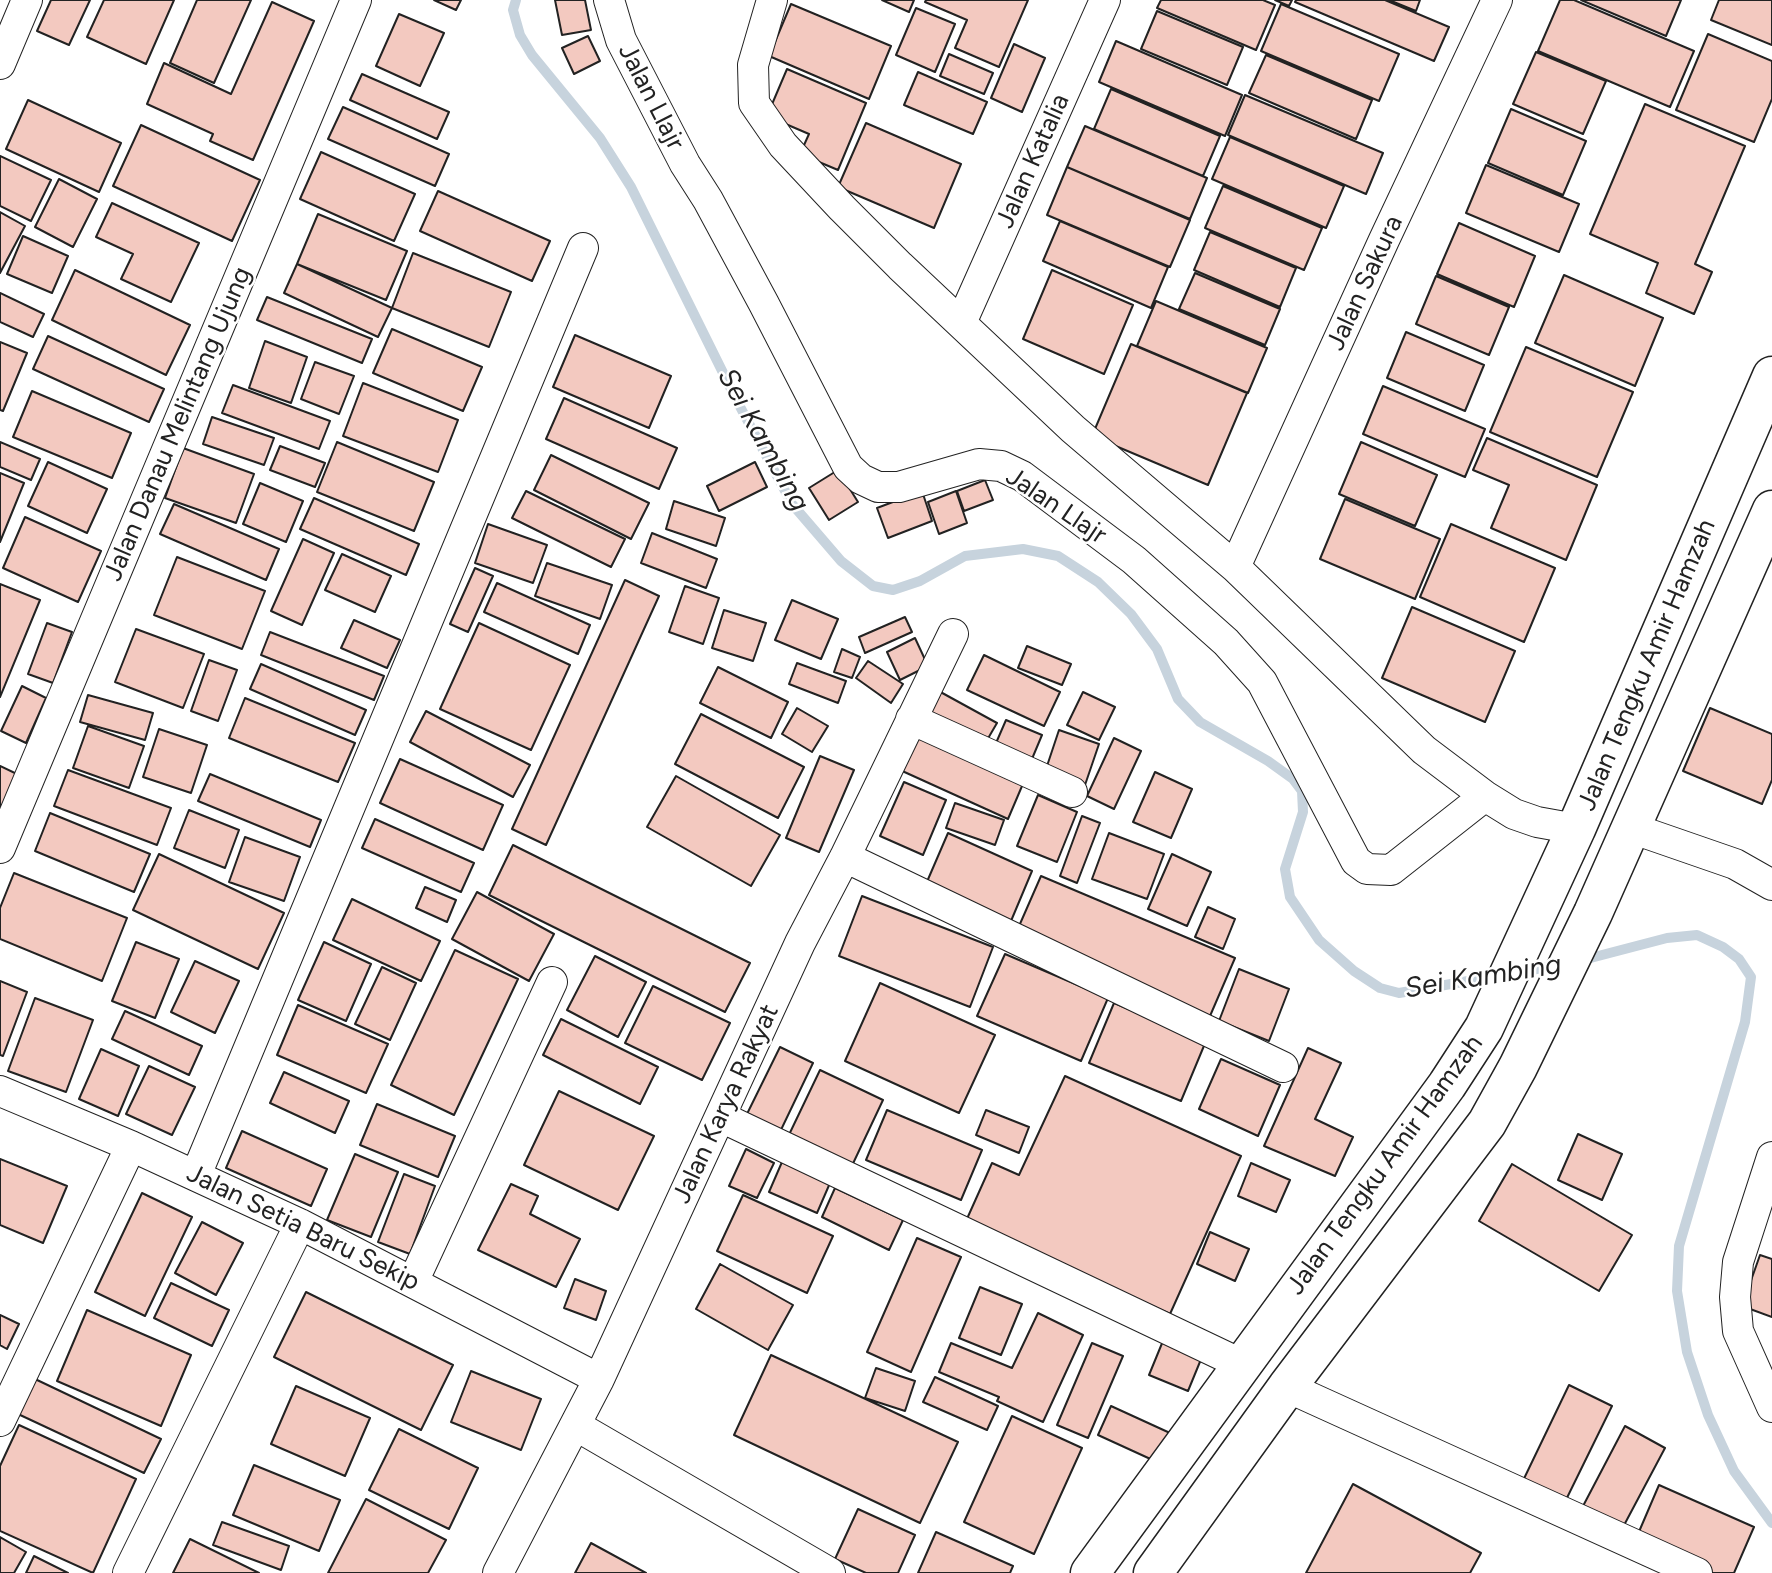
<!DOCTYPE html>
<style>
body{margin:0}
canvas{display:block;background:#fff}
</style>
<canvas width="1772" height="1573"></canvas>
<script>
const g = document.querySelector('canvas').getContext('2d');
g.lineJoin = 'round';
function shape(rows) {
  const path = new Path2D();
  for (const r of rows) {
    path.moveTo(r[0], r[1]);
    for (let i = 2; i < r.length; i += 2) path.lineTo(r[i], r[i + 1]);
  }
  return path;
}
function trace(path, color, width, dash) {
  g.strokeStyle = color;
  g.lineWidth = width;
  g.lineCap = dash ? 'butt' : 'round';
  g.setLineDash(dash || []);
  g.stroke(path);
}
function fillPath(path, color) {
  g.fillStyle = color;
  g.fill(path, 'evenodd');
}
function drawText(font, color, halo, rows, align = 'center') {
  g.font = font + ' Figtree,sans-serif';
  g.lineWidth = 5;
  g.setLineDash([]);
  g.textBaseline = 'middle';
  g.strokeStyle = halo;
  g.fillStyle = color;
  for (const [text, x, y, turn = 0] of rows) {
    g.save();
    g.translate(x, y);
    g.rotate((+turn || 0) * Math.PI / 180);
    g.textAlign = isNaN(turn) ? turn : align;
    if (halo) g.strokeText(text, 0, 0);
    g.fillText(text, 0, 0);
    g.restore();
  }
}
const stream = shape([
 [516,0,513,10,520,35,532,55,600,138,631,187,737,401,792,504,841,561,873,586,893,590,920,581,965,556,1023,549,1058,556,1098,582,1131,614,1157,649,1178,699,1200,722,1268,761,1293,779,1302,791,1303,812,1285,869,1290,897,1319,940,1354,971,1380,988,1399,993,1497,976],
 [1579,961,1667,938,1697,935,1723,947,1739,959,1751,977,1745,1022,1679,1246,1677,1291,1687,1352,1708,1415,1734,1471,1772,1523],
 [1520,972,1559,965]
]);
const building = shape([
 [51,0,90,0,69,45,37,31,51,0],
 [104,0,174,0,146,64,87,37,104,0],
 [197,0,251,0,214,83,170,63,197,0],
 [434,0,461,0,456,10,434,0],
 [555,0,585,0,591,30,562,35,555,0],
 [882,0,914,0,909,12,882,0],
 [926,0,1028,0,999,67,955,48,967,20,925,2,926,0],
 [1161,0,1263,0,1275,5,1256,50,1157,8,1161,0],
 [1275,0,1292,0,1289,6,1275,0],
 [1296,0,1385,0,1449,27,1434,61,1295,2,1296,0],
 [1389,0,1420,0,1416,11,1389,0],
 [1560,0,1574,0,1694,51,1670,107,1538,51,1560,0],
 [1581,0,1681,0,1666,36,1581,0],
 [1719,0,1772,0,1772,45,1711,20,1719,0],
 [272,2,314,21,253,160,210,141,213,134,147,104,164,63,231,94,272,2],
 [791,4,891,46,869,99,769,56,791,4],
 [1281,4,1399,54,1379,101,1261,51,1281,4],
 [916,8,955,24,935,72,896,55,916,8],
 [1157,11,1243,47,1227,85,1141,49,1157,11],
 [399,14,444,33,420,86,376,66,399,14],
 [1708,34,1772,61,1772,99,1754,142,1676,110,1708,34],
 [588,36,600,61,574,74,562,48,588,36],
 [1116,41,1242,95,1225,136,1099,82,1116,41],
 [1014,44,1045,58,1022,112,991,98,1014,44],
 [1536,52,1606,81,1583,134,1513,104,1536,52],
 [949,54,993,73,984,94,940,76,949,54],
 [1266,55,1372,100,1356,139,1249,93,1266,55],
 [787,69,866,103,838,170,800,154,809,134,767,116,787,69],
 [918,72,987,102,973,134,904,105,918,72],
 [362,74,449,112,437,139,350,100,362,74],
 [1111,89,1220,136,1203,176,1094,129,1111,89],
 [1245,95,1383,153,1366,194,1228,135,1245,95],
 [28,100,121,143,99,192,6,149,28,100],
 [1645,104,1745,146,1695,264,1712,272,1694,314,1646,293,1658,263,1590,234,1645,104],
 [343,107,449,154,435,186,328,139,343,107],
 [1511,109,1586,141,1563,195,1488,163,1511,109],
 [866,123,961,164,934,228,838,187,866,123],
 [141,125,260,180,232,241,113,186,141,125],
 [1085,126,1207,178,1190,219,1067,167,1085,126],
 [1230,137,1344,186,1326,228,1212,179,1230,137],
 [321,152,415,194,394,241,300,199,321,152],
 [0,156,51,180,31,221,0,206,0,156],
 [1486,165,1579,204,1559,252,1466,213,1486,165],
 [1067,167,1190,220,1170,267,1047,215,1067,167],
 [59,179,97,199,73,247,35,227,59,179],
 [1223,186,1322,228,1304,270,1205,228,1223,186],
 [438,191,550,241,532,281,420,231,438,191],
 [112,203,199,243,171,302,121,279,133,254,96,237,112,203],
 [0,212,25,226,0,273,0,212],
 [318,214,407,251,386,300,297,264,318,214],
 [1060,221,1168,267,1151,308,1043,261,1060,221],
 [1459,223,1535,256,1514,307,1437,274,1459,223],
 [1210,232,1296,268,1280,307,1194,270,1210,232],
 [23,236,68,256,52,293,7,274,23,236],
 [413,253,511,292,489,347,392,308,413,253],
 [297,264,392,308,378,337,284,293,297,264],
 [75,270,190,325,166,375,52,320,75,270],
 [1052,270,1133,305,1104,374,1023,339,1052,270],
 [1195,273,1280,309,1265,345,1179,309,1195,273],
 [1564,275,1663,318,1635,386,1535,343,1564,275],
 [1436,276,1509,307,1489,355,1416,324,1436,276],
 [0,293,44,314,33,337,0,322,0,293],
 [267,297,372,339,362,363,257,320,267,297],
 [1156,301,1267,348,1248,393,1137,346,1156,301],
 [392,329,482,367,463,411,373,373,392,329],
 [1406,332,1484,365,1465,411,1387,378,1406,332],
 [575,335,671,376,649,428,553,387,575,335],
 [48,336,164,389,149,422,33,369,48,336],
 [265,341,307,357,291,403,249,388,265,341],
 [0,342,27,353,3,411,0,410,0,342],
 [1131,344,1247,393,1208,485,1092,436,1131,344],
 [1526,347,1633,392,1597,477,1490,432,1526,347],
 [315,362,354,376,339,414,301,399,315,362],
 [363,383,458,420,438,472,343,436,363,383],
 [233,385,330,421,319,449,222,413,233,385],
 [1383,386,1485,429,1465,477,1363,434,1383,386],
 [32,391,131,433,112,478,13,437,32,391],
 [564,398,677,448,659,489,546,439,564,398],
 [212,417,274,438,264,465,203,444,212,417],
 [1487,438,1597,485,1566,560,1491,528,1509,485,1473,470,1487,438],
 [0,442,40,459,31,480,0,467,0,442],
 [337,442,434,482,414,531,317,492,337,442],
 [1361,442,1437,475,1415,526,1339,494,1361,442],
 [280,446,325,463,315,487,270,470,280,446],
 [183,448,254,474,236,523,165,498,183,448],
 [551,455,649,503,631,539,534,490,551,455],
 [48,462,107,489,87,533,28,506,48,462],
 [755,462,767,487,719,511,707,486,755,462],
 [838,470,858,502,829,520,809,488,838,470],
 [0,473,24,483,0,542,0,473],
 [985,480,993,500,964,511,957,491,985,480],
 [260,483,303,501,286,542,243,524,260,483],
 [526,491,625,539,611,567,512,518,526,491],
 [922,491,932,521,888,538,877,508,922,491],
 [956,491,967,523,939,534,928,502,956,491],
 [314,498,419,544,406,575,300,529,314,498],
 [1345,499,1440,539,1415,599,1320,559,1345,499],
 [674,501,725,518,716,546,666,529,674,501],
 [174,504,279,549,266,580,160,534,174,504],
 [25,517,101,551,78,602,3,568,25,517],
 [488,524,547,545,533,583,475,563,488,524],
 [1451,524,1555,568,1524,642,1420,597,1451,524],
 [652,533,717,559,706,588,641,563,652,533],
 [303,539,334,553,302,625,271,611,303,539],
 [342,554,391,576,375,612,325,590,342,554],
 [177,557,265,591,242,649,154,615,177,557],
 [547,563,612,585,600,619,535,596,547,563],
 [475,568,493,576,468,632,450,624,475,568],
 [625,580,659,596,546,845,512,829,625,580],
 [497,583,590,625,578,654,484,612,497,583],
 [0,584,40,600,0,697,0,584],
 [685,586,719,598,703,644,669,632,685,586],
 [792,600,838,619,821,659,775,640,792,600],
 [1412,607,1515,651,1485,722,1382,678,1412,607],
 [724,610,766,623,753,661,712,648,724,610],
 [905,617,912,632,865,653,859,637,905,617],
 [354,620,400,640,387,668,341,648,354,620],
 [47,623,72,632,53,683,28,674,47,623],
 [479,623,570,665,531,750,440,709,479,623],
 [136,629,204,654,183,708,115,682,136,629],
 [270,632,384,676,374,700,261,655,270,632],
 [915,638,928,666,900,680,887,652,915,638],
 [1027,646,1071,664,1062,685,1018,668,1027,646],
 [842,649,860,657,852,678,834,672,842,649],
 [984,655,1060,692,1044,726,967,690,984,655],
 [209,660,237,670,218,721,191,711,209,660],
 [868,661,903,684,891,703,856,678,868,661],
 [797,663,846,681,838,703,789,684,797,663],
 [261,664,366,710,355,735,250,689,261,664],
 [718,667,788,702,771,738,700,703,718,667],
 [22,686,46,698,26,743,1,731,22,686],
 [935,689,997,723,983,747,922,714,935,689],
 [1083,692,1115,707,1099,740,1067,725,1083,692],
 [88,695,153,713,145,740,80,722,88,695],
 [245,698,355,743,338,782,229,738,245,698],
 [797,708,828,726,812,752,782,734,797,708],
 [1710,708,1772,734,1772,780,1762,804,1683,771,1710,708],
 [426,711,530,765,513,797,410,742,426,711],
 [701,714,804,767,778,818,675,764,701,714],
 [1006,720,1042,735,1029,766,993,750,1006,720],
 [88,726,144,746,129,788,73,768,88,726],
 [159,729,207,745,191,793,143,777,159,729],
 [1059,730,1099,744,1085,785,1045,772,1059,730],
 [917,731,1025,779,1008,819,900,770,917,731],
 [1114,738,1141,751,1114,809,1087,796,1114,738],
 [820,756,854,770,819,852,786,838,820,756],
 [400,759,503,805,483,850,380,803,400,759],
 [0,766,19,775,0,812,0,766],
 [68,770,171,808,157,845,54,806,68,770],
 [1155,772,1192,789,1171,838,1133,822,1155,772],
 [210,774,321,820,310,847,198,801,210,774],
 [676,776,780,835,751,886,647,827,676,776],
 [904,782,946,800,923,855,880,836,904,782],
 [1038,795,1077,812,1057,862,1017,846,1038,795],
 [955,803,1004,820,995,845,946,828,955,803],
 [189,810,239,830,225,868,174,848,189,810],
 [50,813,150,854,134,892,35,851,50,813],
 [1082,816,1100,823,1077,883,1060,876,1082,816],
 [375,819,474,863,461,892,362,848,375,819],
 [948,833,1032,871,1011,921,926,884,948,833],
 [1109,833,1164,854,1147,899,1092,879,1109,833],
 [245,837,300,857,284,901,229,882,245,837],
 [513,845,750,963,725,1012,489,895,513,845],
 [159,854,284,913,258,969,133,910,159,854],
 [1172,854,1211,872,1187,926,1148,909,1172,854],
 [14,873,127,918,102,981,0,939,0,908,14,873],
 [1041,876,1235,958,1210,1016,1016,933,1041,876],
 [425,887,456,900,447,922,416,908,425,887],
 [477,892,554,934,529,981,452,939,477,892],
 [862,896,993,947,970,1007,839,956,862,896],
 [352,899,440,941,421,981,333,940,352,899],
 [1208,907,1235,919,1223,949,1195,937,1208,907],
 [136,942,179,959,155,1018,112,1001,136,942],
 [324,942,371,964,346,1021,298,1000,324,942],
 [455,950,518,979,454,1115,391,1085,455,950],
 [1005,954,1108,998,1081,1061,977,1016,1005,954],
 [595,956,646,982,618,1037,567,1010,595,956],
 [195,961,239,981,215,1033,171,1012,195,961],
 [382,967,416,983,390,1040,355,1024,382,967],
 [1239,969,1289,989,1269,1041,1219,1021,1239,969],
 [0,981,27,992,3,1056,0,1055,0,981],
 [880,983,995,1035,959,1113,845,1061,880,983],
 [653,986,730,1023,702,1080,625,1043,653,986],
 [35,998,93,1020,66,1092,8,1071,35,998],
 [1114,1003,1206,1041,1181,1101,1089,1063,1114,1003],
 [298,1005,388,1044,366,1093,277,1055,298,1005],
 [125,1011,202,1046,189,1075,112,1039,125,1011],
 [561,1019,658,1067,640,1104,543,1055,561,1019],
 [780,1047,813,1063,779,1134,745,1118,780,1047],
 [1308,1048,1341,1063,1315,1119,1353,1137,1335,1176,1264,1146,1308,1048],
 [101,1049,139,1066,118,1116,79,1099,101,1049],
 [1221,1059,1280,1085,1258,1136,1199,1109,1221,1059],
 [149,1066,195,1087,172,1135,126,1114,149,1066],
 [820,1070,883,1100,849,1172,786,1141,820,1070],
 [284,1072,349,1101,335,1133,270,1103,284,1072],
 [1065,1076,1241,1156,1170,1314,966,1221,992,1163,1019,1175,1065,1076],
 [559,1091,654,1136,618,1210,524,1165,559,1091],
 [377,1104,455,1136,438,1177,360,1145,377,1104],
 [887,1110,982,1150,961,1200,866,1160,887,1110],
 [986,1110,1029,1127,1019,1153,976,1135,986,1110],
 [242,1131,327,1169,311,1206,226,1168,242,1131],
 [1578,1134,1622,1154,1602,1200,1558,1180,1578,1134],
 [746,1149,774,1163,757,1198,729,1186,746,1149],
 [355,1154,398,1172,371,1237,327,1220,355,1154],
 [0,1159,67,1186,43,1243,0,1225,0,1159],
 [782,1162,830,1183,817,1213,769,1192,782,1162],
 [1251,1163,1290,1180,1276,1212,1238,1196,1251,1163],
 [1512,1164,1632,1235,1599,1291,1479,1221,1512,1164],
 [404,1174,435,1186,410,1254,378,1242,404,1174],
 [511,1184,538,1196,530,1214,580,1239,556,1287,478,1250,511,1184],
 [835,1188,903,1220,889,1250,822,1217,835,1188],
 [142,1193,192,1217,145,1316,95,1292,142,1193],
 [743,1195,833,1236,807,1293,717,1251,743,1195],
 [202,1222,243,1243,216,1295,175,1273,202,1222],
 [1210,1232,1249,1249,1235,1281,1197,1264,1210,1232],
 [917,1238,961,1257,911,1372,867,1352,917,1238],
 [1760,1255,1772,1259,1772,1317,1742,1306,1760,1255],
 [720,1264,793,1305,768,1350,696,1309,720,1264],
 [575,1279,606,1291,596,1320,564,1308,575,1279],
 [171,1283,229,1310,212,1346,154,1318,171,1283],
 [980,1287,1022,1304,1001,1355,959,1338,980,1287],
 [306,1292,453,1365,421,1430,274,1357,306,1292],
 [87,1310,191,1355,161,1426,57,1381,87,1310],
 [1038,1313,1083,1335,1043,1422,997,1401,999,1397,939,1372,951,1343,1012,1368,1038,1313],
 [0,1315,19,1324,7,1349,0,1345,0,1315],
 [1165,1336,1204,1352,1188,1391,1149,1375,1165,1336],
 [1092,1343,1123,1356,1088,1438,1057,1425,1092,1343],
 [771,1355,958,1442,920,1523,734,1435,771,1355],
 [876,1368,915,1381,905,1411,865,1398,876,1368],
 [471,1371,541,1399,521,1450,451,1422,471,1371],
 [935,1377,998,1406,987,1430,923,1402,935,1377],
 [35,1379,161,1439,144,1473,18,1414,35,1379],
 [1569,1385,1612,1406,1561,1510,1519,1489,1569,1385],
 [296,1386,370,1418,345,1476,271,1444,296,1386],
 [1111,1406,1170,1433,1157,1462,1098,1435,1111,1406],
 [1012,1416,1082,1448,1034,1554,964,1522,1012,1416],
 [19,1425,136,1479,93,1573,0,1531,0,1466,19,1425],
 [1625,1426,1665,1448,1622,1529,1582,1508,1625,1426],
 [399,1429,478,1468,449,1529,369,1490,399,1429],
 [254,1465,340,1500,319,1551,233,1515,254,1465],
 [1353,1484,1481,1553,1470,1573,1306,1573,1353,1484],
 [1659,1485,1754,1527,1734,1573,1706,1573,1635,1541,1659,1485],
 [366,1499,446,1540,428,1573,328,1573,366,1499],
 [858,1509,915,1535,898,1573,866,1573,835,1559,858,1509],
 [222,1522,289,1546,281,1570,213,1545,222,1522],
 [936,1532,1013,1566,1010,1573,918,1573,936,1532],
 [0,1537,26,1552,14,1573,0,1573,0,1537],
 [190,1539,259,1573,173,1573,190,1539],
 [591,1543,646,1573,575,1573,591,1543],
 [34,1556,68,1573,26,1573,34,1556]
]);
const street = shape([
 [609,0,621,40,685,164,708,200,764,304,848,467,861,479,878,487,899,487,979,464,1001,466,1022,476,1134,560,1226,642,1262,682,1356,861,1367,869,1391,870,1485,796],
 [772,0,753,65,754,103,783,145,842,208,900,266,1073,429,1235,567,1424,750,1485,796,1514,814,1537,822,1576,829],
 [0,64,27,0],
 [961,323,1105,0],
 [1235,567,1384,240,1497,0],
 [911,719,1072,792],
 [1631,828,1735,864,1772,885],
 [0,848,356,0],
 [845,857,1283,1067],
 [0,1091,131,1146,300,1224,599,1379],
 [721,1117,1241,1364],
 [1772,1157,1738,1262,1735,1297,1738,1331,1772,1407],
 [196,1175,583,248],
 [413,1282,552,982],
 [1287,1387,1697,1573],
 [0,1421,131,1146],
 [575,1425,830,1573],
 [128,1573,300,1224],
 [498,1573,599,1379,800,943,845,857,953,634]
]);
const primary = shape([
 [1090,1573,1447,1085,1484,1028,1576,829,1772,376],
 [1153,1573,1287,1387,1487,1123,1518,1067,1593,913,1772,510]
]);
const streetNames = [
 ["Jalan Llajr",651,97,63],
 ["Jalan Katalia",1033,161,-66],
 ["Jalan Sakura",1365,283,-65],
 ["Jalan Danau Melintang Ujung",178,424,-67],
 ["Jalan Llajr",1056,506,34],
 ["Jalan Tengku Amir Hamzah",1647,665,-67],
 ["Jalan Karya Rakyat",726,1104,-65],
 ["Jalan Tengku Amir Hamzah",1385,1165,-54],
 ["Jalan Setia Baru Sekip",303,1228,26]
];
const waterNames = [
 ["Sei Kambing",763,440,61],
 ["Sei Kambing",1483,977,-9]
];
trace(stream, '#c7d3dd', 10);
fillPath(building, '#f3c9c0');
trace(building, '#222', 2);
trace(street, '#222', 32);
trace(primary, '#222', 41);
trace(street, '#fff', 30);
trace(primary, '#fff', 38);
drawText('26px', '#222', '#fff', streetNames);
drawText('italic 28px', '#222', '#fff', waterNames);
</script>
